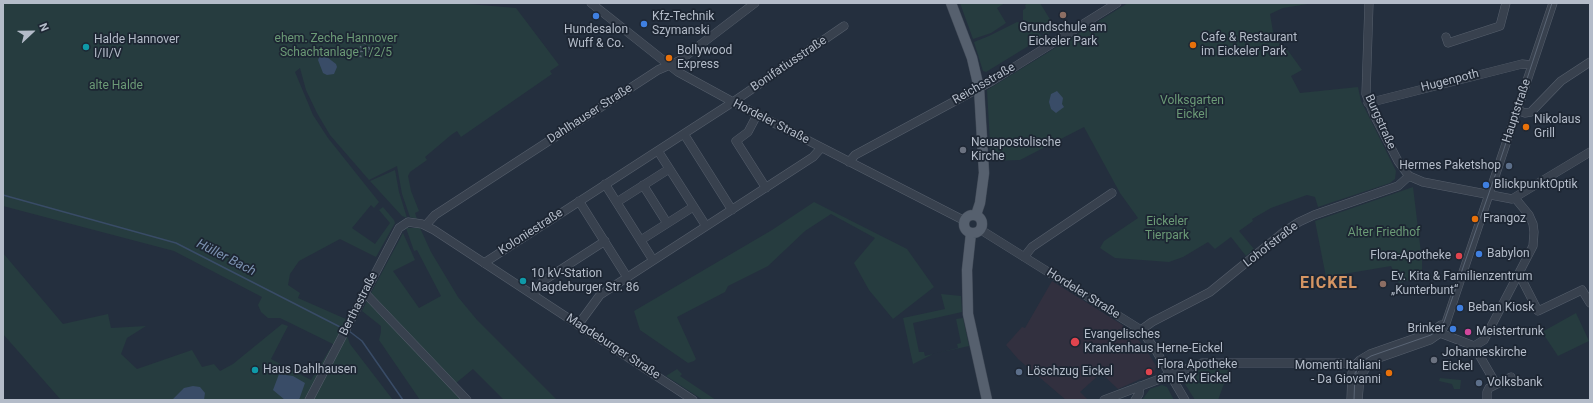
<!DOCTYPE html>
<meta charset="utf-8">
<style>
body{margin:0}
#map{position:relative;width:1593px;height:403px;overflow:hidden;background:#242f3e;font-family:Roboto,sans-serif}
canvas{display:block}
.frame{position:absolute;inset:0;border:4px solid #b4bcc9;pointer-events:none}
.north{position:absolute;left:12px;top:12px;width:40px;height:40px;-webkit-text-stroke:3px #1d2633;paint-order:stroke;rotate:68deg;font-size:11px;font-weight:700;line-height:16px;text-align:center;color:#b4bcc9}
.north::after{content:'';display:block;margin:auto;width:14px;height:18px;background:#b4bcc9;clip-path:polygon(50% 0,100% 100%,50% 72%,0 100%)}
</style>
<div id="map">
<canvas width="1593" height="403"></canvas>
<div class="frame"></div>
<div class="north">N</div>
</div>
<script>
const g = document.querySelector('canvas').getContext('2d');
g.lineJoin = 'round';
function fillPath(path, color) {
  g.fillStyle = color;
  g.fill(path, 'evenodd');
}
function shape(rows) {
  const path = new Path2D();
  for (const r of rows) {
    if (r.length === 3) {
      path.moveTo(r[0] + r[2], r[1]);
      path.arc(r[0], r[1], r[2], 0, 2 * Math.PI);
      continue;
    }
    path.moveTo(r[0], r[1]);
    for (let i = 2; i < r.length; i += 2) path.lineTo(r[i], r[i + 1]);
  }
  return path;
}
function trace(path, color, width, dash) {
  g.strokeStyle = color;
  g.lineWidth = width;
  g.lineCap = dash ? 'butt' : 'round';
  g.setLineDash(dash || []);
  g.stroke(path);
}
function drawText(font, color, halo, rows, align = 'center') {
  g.font = font + ' Roboto,sans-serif';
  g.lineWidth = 3.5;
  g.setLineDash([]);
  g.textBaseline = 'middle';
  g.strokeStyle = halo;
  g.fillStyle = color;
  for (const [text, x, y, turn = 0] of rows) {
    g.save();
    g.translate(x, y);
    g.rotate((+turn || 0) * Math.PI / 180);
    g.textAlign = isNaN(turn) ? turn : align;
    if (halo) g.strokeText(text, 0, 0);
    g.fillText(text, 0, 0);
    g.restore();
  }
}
const medical = shape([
 [1052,281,1121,324,1133,334,1144,346,1156,366,1154,373,1118,389,1101,373,1080,392,1088,400,1066,400,1018,359,1006,345,1022,327,1025,328]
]);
const green = shape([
 [3,3,457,3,516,8,559,65,550,71,552,74,461,137,457,131,451,135,425,157,427,160,410,172,408,176,411,191,419,211,415,213,417,219,410,217,402,194,397,166,369,180,330,135,317,113,306,90,300,68,295,72,313,115,328,138,379,202,374,208,371,205,352,228,375,244,390,223,379,210,383,207,394,220,395,223,376,257,340,239,299,261,290,274,288,285,300,293,298,298,348,320,335,345,280,318,268,318,261,312,258,305,262,297,174,251,3,206],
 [960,3,1005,3,997,8,1006,23,991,33,973,39],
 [1028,3,1040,3,1056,29,1045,36,1035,25,1023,20,1023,10,1026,8,1025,5],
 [1128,3,1314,3,1283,8,1270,14,1274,38,1289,52,1302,70,1291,76,1300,93,1358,87,1361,101,1396,171,1395,179,1390,183,1318,207,1315,197,1307,195,1271,208,1252,219,1253,221,1239,231,1254,249,1246,256,1231,237,1215,249,1208,242,1183,257,1169,262,1115,258,1100,248,1104,241,1138,218,1120,193,1084,127,1020,160,991,161,987,90],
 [1017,22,1032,26,1043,37,986,72,983,71,974,42,989,36],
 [395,170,399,192,407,218,402,216,370,181],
 [1413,187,1422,261,1422,277,1399,283,1391,266,1326,277,1315,221],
 [814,202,907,249,934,287,893,319,869,290,854,263,875,238,831,214,805,231,768,266,728,286,725,292,677,317,696,359,694,361,688,363,640,330,634,311,772,230],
 [406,228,420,228,431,252,458,297,477,320,557,400,504,400,473,369,456,383,371,293,403,233,415,260,393,271,419,308,441,296,417,250,414,251],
 [3,253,63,324,108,314,111,328,146,326,127,338,121,354,137,369,192,350,202,367,214,364,220,371,233,364,282,324,288,326,271,359,311,380,330,349,338,353,347,336,350,344,393,400,61,400,3,334],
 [941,294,961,296,962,312,913,323,919,352,924,352,925,356,958,348,957,344,961,343,956,319,963,318,969,346,933,354,913,364,903,318,945,309],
 [368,299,463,400,420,400,379,340,381,332,381,326,362,311],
 [1576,313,1589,341,1558,356,1542,332],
 [1210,368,1229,370,1218,400,1195,400,1185,384,1184,377,1197,370],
 [677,369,682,374,680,376,716,400,703,400,666,376],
 [1440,378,1461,380,1460,389,1454,389,1452,384,1439,381],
 [1162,385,1167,387,1174,400,1142,400,1150,389]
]);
const water = shape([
 [323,54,336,64,337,67,334,74,327,75,323,73,318,60,320,55],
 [1057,91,1063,98,1062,104,1064,107,1056,113,1051,109,1049,102,1051,94],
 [279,374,293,376,305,383,299,400,285,400,273,390],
 [193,386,200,387,205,393,204,400,172,400,184,388]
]);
const stream = shape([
 [3,195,176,243,344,329],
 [349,331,362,341,403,400]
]);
const minor = shape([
 [591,3,678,72,733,102,965,221],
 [1369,3,1366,94,1374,115,1398,161,1409,176,1423,182,1512,199,1590,152],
 [1446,37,1448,43,1500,26,1506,3],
 [1368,103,1522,64,1532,65],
 [1517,110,1525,113,1531,112,1561,81,1590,62],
 [757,115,748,132,736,141,766,188],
 [684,134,732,210],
 [658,151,706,226],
 [849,162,855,155,992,81,1117,3],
 [605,184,653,260],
 [643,185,667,223],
 [579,201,627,277],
 [617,202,669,169],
 [426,225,435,215,658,70,679,61,755,3],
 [981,230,1141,330,1155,349,1185,400],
 [641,240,693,207],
 [1024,257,1032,247,1112,193],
 [484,263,733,102,844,26],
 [1519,274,1538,311,1582,290,1590,303],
 [365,293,467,400],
 [533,295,543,281,605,241],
 [578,325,600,295,813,157,821,148],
 [1141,330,1152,322,1210,292,1285,231,1299,222,1314,215,1398,186,1409,176],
 [1440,333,1474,346],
 [1474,346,1484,340,1533,246,1534,232,1533,224,1529,215,1515,198],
 [1474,346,1496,384],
 [309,400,399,228,408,222,422,224,434,230,693,400],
 [1104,400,1202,363,1344,363,1354,366],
 [1135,400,1139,394,1140,386],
 [1351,400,1352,373,1354,366,1360,360,1370,354,1430,333,1441,325],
 [1358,400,1360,377,1368,365,1376,359,1430,340,1440,333,1446,323,1553,3],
 [1487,400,1487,392,1489,388,1511,377]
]);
const major = shape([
 [951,3,972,58,979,88,984,173,980,203,976,215],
 [973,224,9],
 [971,233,967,270,968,314,987,400]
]);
const tram = shape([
 [1354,400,1355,373,1363,361,1371,356,1431,335,1439,329,1444,322,1497,170,1552,3]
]);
const rail = shape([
 [369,50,370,49,365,43,362,43,360,46,366,53,369,51],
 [363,51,358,52,358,55,362,57,365,53]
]);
const markers = [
 [1063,15,4,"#8d6e63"],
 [596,16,4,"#3f7fe0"],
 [644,24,4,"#3f7fe0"],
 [1193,45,4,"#e8710a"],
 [86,47,4,"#0f9aa8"],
 [669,58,4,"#e8710a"],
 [1526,127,4,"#e8710a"],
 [963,150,4,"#6b7280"],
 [1509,166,4,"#5c6f8a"],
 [1486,185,4,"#3f7fe0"],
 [1475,219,4,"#e8710a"],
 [1479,254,4,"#3f7fe0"],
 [1459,256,4,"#e0444e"],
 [523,281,4,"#0f9aa8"],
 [1383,284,4,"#8d6e63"],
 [1460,308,4,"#3f7fe0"],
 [1453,329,4,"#3f7fe0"],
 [1468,332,4,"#d1479c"],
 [1075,342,5,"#e0444e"],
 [1434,360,4,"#6b7280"],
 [255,370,4,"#0f9aa8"],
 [1019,372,4,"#5c6f8a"],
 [1149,372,4,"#e0444e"],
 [1389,373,4,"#e8710a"],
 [1479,383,4,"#5c6f8a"]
];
const poiNames = [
 ["Kfz-Technik",652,17],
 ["Szymanski",652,31],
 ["Grundschule am",1063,28,"center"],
 ["Eickeler Park",1063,42,"center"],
 ["Hundesalon",596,30,"center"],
 ["Wuff & Co.",596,44,"center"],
 ["Cafe & Restaurant",1201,38],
 ["im Eickeler Park",1201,52],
 ["Halde Hannover",94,40],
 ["I/II/V",94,54],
 ["Bollywood",677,51],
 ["Express",677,65],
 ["Nikolaus",1534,120],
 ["Grill",1534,134],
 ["Neuapostolische",971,143],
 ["Kirche",971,157],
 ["Hermes Paketshop",1501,166,"right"],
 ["BlickpunktOptik",1494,185],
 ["Frangoz",1483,219],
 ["Babylon",1487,254],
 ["Flora-Apotheke",1451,256,"right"],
 ["10 kV-Station",531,274],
 ["Magdeburger Str. 86",531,288],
 ["Ev. Kita & Familienzentrum",1391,277],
 ["„Kunterbunt“",1391,291],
 ["Beban Kiosk",1468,308],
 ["Brinker",1445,329,"right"],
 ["Meistertrunk",1476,332],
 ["Evangelisches",1084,335],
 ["Krankenhaus Herne-Eickel",1084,349],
 ["Johanneskirche",1442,353],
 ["Eickel",1442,367],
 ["Flora Apotheke",1157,365],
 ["am EvK Eickel",1157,379],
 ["Momenti Italiani",1381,366,"right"],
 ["- Da Giovanni",1381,380,"right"],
 ["Haus Dahlhausen",263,370],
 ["Löschzug Eickel",1027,372],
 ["Volksbank",1487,383]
];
const parkNames = [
 ["ehem. Zeche Hannover",336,39],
 ["Schachtanlage 1/2/5",336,53],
 ["alte Halde",116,86],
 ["Volksgarten",1192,101],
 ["Eickel",1192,115],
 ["Eickeler",1167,222],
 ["Tierpark",1167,236],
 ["Alter Friedhof",1384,233]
];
const streetNames = [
 ["Bonifatiusstraße",789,64,-34],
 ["Hugenpoth",1450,81,-14],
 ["Reichsstraße",984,84,-30],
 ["Hauptstraße",1517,111,-72],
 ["Dahlhauser Straße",590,114,-33],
 ["Hordeler Straße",771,122,27],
 ["Burgstraße",1380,122,66],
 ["Koloniestraße",531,232,-33],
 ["Lohofstraße",1271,245,-38],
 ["Hordeler Straße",1083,294,32],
 ["Berthastraße",359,304,-63],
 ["Magdeburger Straße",613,347,33]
];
const waterNames = [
 ["Hüller Bach",226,258,27]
];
const districtNames = [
 ["EICKEL",1329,284]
];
fillPath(medical, '#32303f');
fillPath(green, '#263c3f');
fillPath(water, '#394c67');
trace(stream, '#394c67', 1.5);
trace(minor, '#565f6c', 9);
trace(major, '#414a57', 11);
trace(minor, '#38414e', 8);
trace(major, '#56606e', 10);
trace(tram, '#5a6575', 1);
trace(rail, '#5a6575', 1.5, [4, 4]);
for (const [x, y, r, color] of markers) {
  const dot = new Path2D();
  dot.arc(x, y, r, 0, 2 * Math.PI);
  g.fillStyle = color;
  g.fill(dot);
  trace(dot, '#1d2633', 1.5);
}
drawText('12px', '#b4bcc9', '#1d2633', poiNames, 'left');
drawText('12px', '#6b9a76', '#1d2633', parkNames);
drawText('12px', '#b4bcc9', '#1d2633', streetNames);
drawText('italic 13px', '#7c92b1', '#1d2633', waterNames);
g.letterSpacing = '1px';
drawText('bold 16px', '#d59563', '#1d2633', districtNames);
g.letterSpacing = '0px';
</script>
